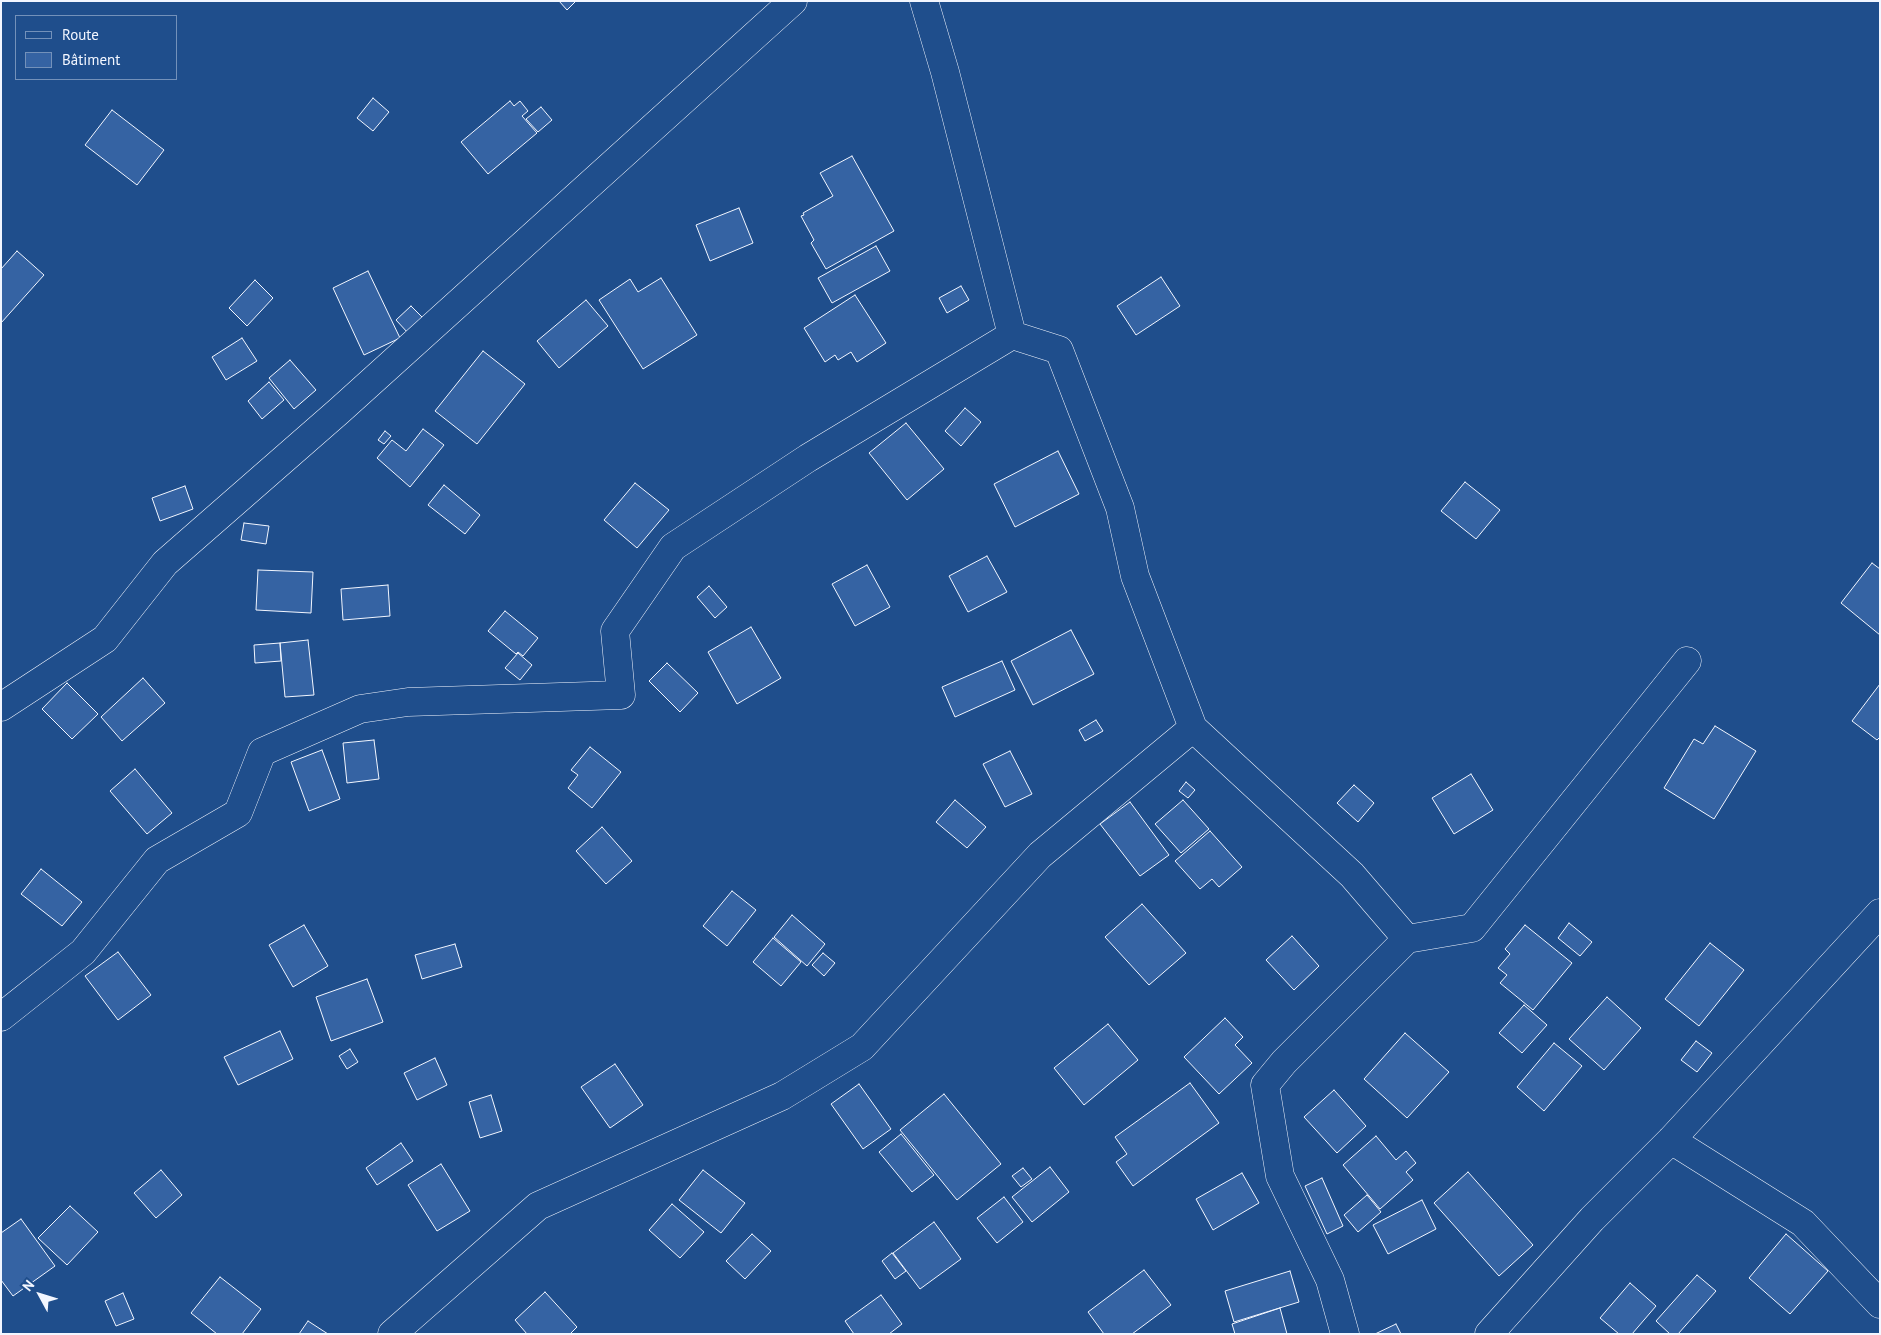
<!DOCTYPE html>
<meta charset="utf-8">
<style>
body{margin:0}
#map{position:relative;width:1881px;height:1335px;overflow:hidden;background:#1f4e8c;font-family:"PT Sans",sans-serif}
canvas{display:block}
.frame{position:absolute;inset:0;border:2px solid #f2f6ff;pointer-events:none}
.legend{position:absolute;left:15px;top:15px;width:162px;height:65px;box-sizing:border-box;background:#1f4e8c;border:1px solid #7391ba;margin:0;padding:6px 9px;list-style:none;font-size:15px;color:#f2f6ff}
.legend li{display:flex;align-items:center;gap:10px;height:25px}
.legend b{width:25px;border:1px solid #7391ba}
.north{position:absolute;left:15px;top:1270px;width:50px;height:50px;-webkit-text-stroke:4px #1f4e8c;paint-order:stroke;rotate:309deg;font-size:14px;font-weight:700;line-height:20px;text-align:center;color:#f2f6ff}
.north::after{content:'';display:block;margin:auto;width:18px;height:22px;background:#f2f6ff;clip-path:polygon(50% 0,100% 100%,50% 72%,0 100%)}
</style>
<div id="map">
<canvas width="1881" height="1335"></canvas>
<div class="frame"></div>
<ul class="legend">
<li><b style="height:6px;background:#1f4e8c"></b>Route</li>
<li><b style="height:14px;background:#3563a3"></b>Bâtiment</li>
</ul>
<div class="north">N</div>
</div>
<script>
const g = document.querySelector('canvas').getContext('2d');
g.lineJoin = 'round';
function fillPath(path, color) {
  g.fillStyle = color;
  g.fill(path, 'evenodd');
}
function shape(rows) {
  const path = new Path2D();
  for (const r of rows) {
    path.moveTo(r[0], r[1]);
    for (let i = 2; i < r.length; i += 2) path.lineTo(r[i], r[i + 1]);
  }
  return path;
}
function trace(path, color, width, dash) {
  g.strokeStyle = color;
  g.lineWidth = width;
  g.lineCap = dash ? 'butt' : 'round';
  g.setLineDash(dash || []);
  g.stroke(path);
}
const building = shape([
 [559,1,576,1,567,10,559,1],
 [373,98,389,112,373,131,357,118,373,98],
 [510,101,514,106,520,101,528,111,522,116,537,133,488,174,461,142,510,101],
 [541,107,552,120,538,132,526,119,541,107],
 [112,110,164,150,137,185,85,145,112,110],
 [852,156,894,231,826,269,811,243,814,240,801,216,804,215,803,213,833,196,820,173,852,156],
 [739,208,753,243,710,261,696,225,739,208],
 [876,246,890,271,832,303,818,278,876,246],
 [17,251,44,275,1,323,1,269,17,251],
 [368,271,400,338,364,355,333,288,368,271],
 [1161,277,1180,306,1136,335,1117,306,1161,277],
 [661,278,697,335,643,369,599,300,630,279,638,292,661,278],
 [255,280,273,298,247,326,229,308,255,280],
 [961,286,969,300,947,313,939,298,961,286],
 [855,295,886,343,857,362,851,352,838,360,835,355,825,362,804,328,855,295],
 [586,300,608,326,559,368,537,341,586,300],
 [411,306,423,318,408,333,396,320,411,306],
 [242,338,257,361,226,380,212,357,242,338],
 [483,351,525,384,477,444,435,411,483,351],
 [290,360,316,390,294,409,269,378,290,360],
 [269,382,284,400,262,419,248,401,269,382],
 [965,408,981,422,961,446,945,431,965,408],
 [906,423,944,469,907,500,869,453,906,423],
 [423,429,444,445,410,487,377,458,392,440,406,451,423,429],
 [385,431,391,436,384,444,378,440,385,431],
 [1058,451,1079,494,1015,527,994,484,1058,451],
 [1465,482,1500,510,1476,539,1441,511,1465,482],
 [635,483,669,510,637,548,604,520,635,483],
 [444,485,480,515,465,534,428,505,444,485],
 [185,486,193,509,160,521,152,498,185,486],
 [244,523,269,526,266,544,241,540,244,523],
 [987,556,1007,592,968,612,949,576,987,556],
 [1872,563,1880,569,1880,635,1841,603,1872,563],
 [867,565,890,607,855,626,832,584,867,565],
 [258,570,313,572,311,613,256,610,258,570],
 [388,585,390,616,343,620,341,589,388,585],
 [709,586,727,607,715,618,697,597,709,586],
 [505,611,538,638,523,656,518,652,516,654,488,631,505,611],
 [751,627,781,678,737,704,708,652,751,627],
 [1071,630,1094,674,1033,705,1011,661,1071,630],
 [308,640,314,695,285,697,280,643,308,640],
 [280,643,281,661,255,663,254,645,280,643],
 [518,653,532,665,520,680,505,668,518,653],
 [1002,661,1015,690,955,717,942,687,1002,661],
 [667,663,698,693,680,712,649,681,667,663],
 [143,678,165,703,122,741,101,717,143,678],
 [67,683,98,714,72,739,42,709,67,683],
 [1880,684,1880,737,1877,740,1852,721,1880,684],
 [1096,720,1103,731,1085,741,1079,730,1096,720],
 [1715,726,1756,751,1714,819,1664,788,1694,739,1703,744,1715,726],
 [374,740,379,779,347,783,343,743,374,740],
 [590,747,621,772,592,808,568,788,578,775,571,770,590,747],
 [322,750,340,799,309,811,291,762,322,750],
 [1010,751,1032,794,1005,807,983,764,1010,751],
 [135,769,172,813,147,834,110,791,135,769],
 [1471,774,1493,810,1454,834,1432,798,1471,774],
 [1186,782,1195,790,1188,798,1179,791,1186,782],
 [1354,785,1374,803,1358,822,1337,803,1354,785],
 [955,800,986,827,967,848,936,822,955,800],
 [1183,800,1209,829,1181,853,1155,824,1183,800],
 [1130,802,1169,855,1140,876,1100,824,1130,802],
 [602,827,632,861,606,884,576,851,602,827],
 [1210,831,1242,867,1219,887,1212,879,1200,889,1175,861,1210,831],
 [41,869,82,902,62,926,21,894,41,869],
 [732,891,756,910,727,946,703,926,732,891],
 [1142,904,1186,953,1149,985,1105,937,1142,904],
 [792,915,825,944,807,966,774,937,792,915],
 [1569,923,1592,942,1580,956,1558,938,1569,923],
 [304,925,328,966,293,987,269,945,304,925],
 [1525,925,1572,963,1533,1010,1500,983,1507,975,1498,968,1510,954,1505,949,1525,925],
 [1292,936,1319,966,1294,990,1266,960,1292,936],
 [773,938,801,962,781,986,753,962,773,938],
 [1710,943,1744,970,1699,1026,1665,999,1710,943],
 [455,944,462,967,422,979,415,955,455,944],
 [118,952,151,995,118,1020,85,976,118,952],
 [823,953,835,963,824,976,812,965,823,953],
 [367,979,383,1022,331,1041,316,997,367,979],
 [1607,997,1641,1028,1604,1070,1569,1039,1607,997],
 [1524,1005,1547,1025,1522,1053,1499,1033,1524,1005],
 [1225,1018,1243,1037,1235,1045,1252,1063,1219,1094,1184,1057,1225,1018],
 [1108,1024,1138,1060,1084,1105,1054,1068,1108,1024],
 [280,1031,293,1059,238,1085,224,1057,280,1031],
 [1405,1033,1449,1072,1407,1118,1364,1079,1405,1033],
 [1696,1041,1712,1053,1697,1072,1681,1060,1696,1041],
 [1554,1043,1582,1066,1544,1111,1517,1087,1554,1043],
 [350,1049,358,1062,347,1069,339,1056,350,1049],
 [435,1058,447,1085,417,1100,404,1073,435,1058],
 [615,1064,643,1105,610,1128,581,1087,615,1064],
 [1190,1083,1219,1123,1133,1186,1116,1162,1127,1154,1115,1137,1190,1083],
 [859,1084,891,1129,863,1149,831,1104,859,1084],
 [1334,1090,1366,1126,1337,1153,1304,1117,1334,1090],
 [944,1094,1001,1164,957,1200,900,1130,944,1094],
 [491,1095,502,1131,480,1138,469,1102,491,1095],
 [901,1134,934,1175,912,1192,879,1152,901,1134],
 [1376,1136,1396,1160,1406,1151,1416,1163,1406,1172,1413,1180,1380,1209,1343,1165,1376,1136],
 [401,1143,413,1161,377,1185,366,1168,401,1143],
 [441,1164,470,1211,437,1231,408,1185,441,1164],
 [1050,1167,1069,1192,1032,1222,1012,1197,1050,1167],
 [1023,1168,1032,1179,1021,1187,1012,1176,1023,1168],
 [161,1170,182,1195,156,1218,134,1193,161,1170],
 [703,1170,745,1203,721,1233,679,1200,703,1170],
 [1468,1172,1533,1245,1499,1276,1434,1203,1468,1172],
 [1242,1173,1259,1203,1213,1230,1196,1199,1242,1173],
 [1322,1178,1343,1226,1327,1234,1305,1186,1322,1178],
 [1367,1195,1381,1212,1358,1232,1344,1215,1367,1195],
 [1004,1197,1023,1222,997,1243,977,1218,1004,1197],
 [1422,1200,1436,1229,1388,1254,1373,1225,1422,1200],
 [672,1204,704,1232,680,1258,649,1230,672,1204],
 [70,1206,98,1232,67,1265,38,1238,70,1206],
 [21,1219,55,1266,13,1296,1,1280,1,1233,21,1219],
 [934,1222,961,1259,920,1289,893,1253,934,1222],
 [752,1234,771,1251,745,1279,726,1261,752,1234],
 [1786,1234,1828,1271,1790,1314,1749,1278,1786,1234],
 [892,1253,906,1271,895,1279,882,1261,892,1253],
 [1144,1270,1171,1305,1132,1334,1104,1334,1088,1312,1144,1270],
 [1290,1271,1299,1302,1234,1322,1225,1291,1290,1271],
 [1697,1275,1716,1291,1678,1334,1670,1334,1656,1321,1697,1275],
 [220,1277,261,1309,242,1334,217,1334,191,1313,220,1277],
 [1630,1283,1656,1306,1632,1334,1619,1334,1600,1318,1630,1283],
 [545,1292,577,1327,570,1334,527,1334,515,1320,545,1292],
 [123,1293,134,1319,116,1326,105,1301,123,1293],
 [881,1295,902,1324,889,1334,854,1334,845,1321,881,1295],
 [1280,1308,1287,1334,1235,1334,1232,1324,1280,1308],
 [308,1321,328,1334,299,1334,308,1321],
 [1396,1324,1401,1334,1375,1334,1396,1324]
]);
const minor = shape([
 [924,1,945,72,1012,335,1059,350,1120,508,1135,576,1193,728,1352,875,1407,939],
 [1,707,105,639,165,563,339,411,793,1],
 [1,1017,83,952,157,860,238,813,262,752,360,709,408,702,621,695,615,631,673,547,808,458,1012,335],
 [1671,1140,1803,1223,1880,1304],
 [392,1334,538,1206,782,1096,862,1047,1040,855,1193,728],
 [1345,1334,1330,1280,1280,1176,1265,1085,1284,1062,1407,939,1472,928,1687,661],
 [1489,1334,1592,1219,1671,1140,1880,913]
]);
fillPath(building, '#3563a3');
trace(building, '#f2f6ff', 1);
trace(minor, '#f2f6ff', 29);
trace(minor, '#1f4e8c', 28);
</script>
